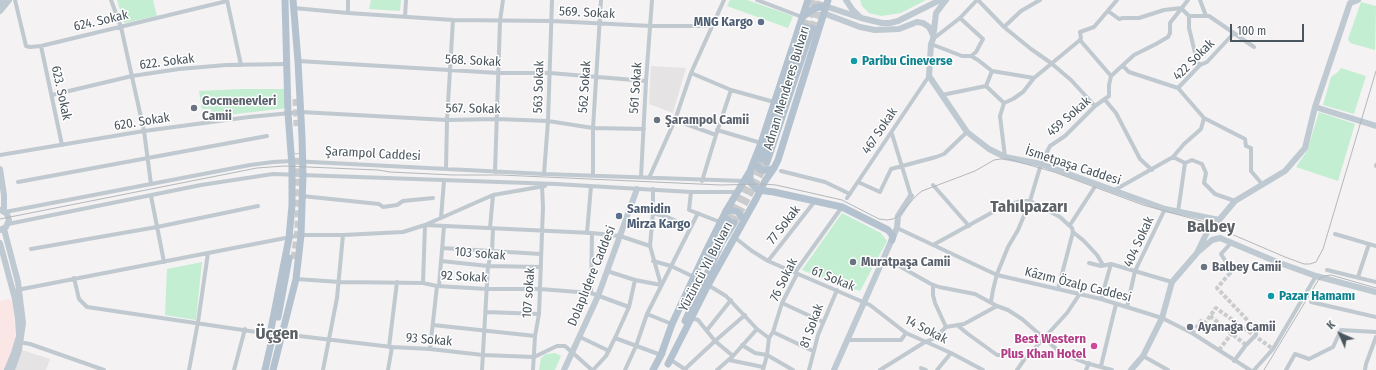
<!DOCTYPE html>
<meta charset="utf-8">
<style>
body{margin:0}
#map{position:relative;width:1376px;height:370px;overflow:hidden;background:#f4f2f2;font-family:"Fira Sans Condensed",sans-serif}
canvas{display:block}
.north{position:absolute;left:1320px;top:314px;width:40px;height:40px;-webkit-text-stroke:3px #fff;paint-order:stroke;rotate:315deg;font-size:11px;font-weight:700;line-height:16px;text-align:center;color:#4a565e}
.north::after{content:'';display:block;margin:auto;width:14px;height:18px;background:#4a565e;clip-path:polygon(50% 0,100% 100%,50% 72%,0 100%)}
.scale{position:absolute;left:1230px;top:24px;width:74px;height:18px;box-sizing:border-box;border:2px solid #4a565e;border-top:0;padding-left:5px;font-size:12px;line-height:14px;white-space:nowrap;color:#4a565e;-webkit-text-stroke:3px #fff;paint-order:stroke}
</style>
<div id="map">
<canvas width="1376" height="370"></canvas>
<div class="north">K</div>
<div class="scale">100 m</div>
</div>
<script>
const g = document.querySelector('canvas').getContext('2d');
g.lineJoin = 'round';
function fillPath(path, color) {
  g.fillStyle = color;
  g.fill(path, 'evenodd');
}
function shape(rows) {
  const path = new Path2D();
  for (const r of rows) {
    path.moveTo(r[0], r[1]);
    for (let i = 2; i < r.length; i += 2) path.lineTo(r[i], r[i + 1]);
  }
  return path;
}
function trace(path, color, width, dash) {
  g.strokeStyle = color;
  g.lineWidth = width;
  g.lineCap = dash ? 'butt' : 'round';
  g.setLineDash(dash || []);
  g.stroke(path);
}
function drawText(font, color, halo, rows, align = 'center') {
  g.font = font + ' "Fira Sans Condensed",sans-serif';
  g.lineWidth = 3;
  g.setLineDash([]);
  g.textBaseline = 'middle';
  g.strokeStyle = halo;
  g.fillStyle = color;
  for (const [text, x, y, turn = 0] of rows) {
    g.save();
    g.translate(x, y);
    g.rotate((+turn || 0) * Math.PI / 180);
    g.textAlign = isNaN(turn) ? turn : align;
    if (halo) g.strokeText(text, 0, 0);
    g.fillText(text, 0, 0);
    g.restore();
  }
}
const education = shape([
 [651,66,686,68,673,113,649,104],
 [22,350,50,359,46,370,14,370]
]);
const medical = shape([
 [10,299,14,302,15,345,5,370,0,370,0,301]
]);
const green = shape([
 [117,0,153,0,157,16,124,23],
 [371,0,401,0,400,11,369,9],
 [730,0,747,0,793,16,788,28,727,6],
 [860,0,926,0,901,13,881,16,869,13,862,6],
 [1361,2,1376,6,1375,50,1350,43,1348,39],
 [1341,68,1366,76,1354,114,1323,105,1331,77,1338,72],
 [240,89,286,89,287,108,210,117,211,109,202,109,199,91],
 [1319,112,1355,124,1338,181,1296,167,1307,151],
 [842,213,881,233,887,241,860,291,832,282,802,270],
 [202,262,196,320,165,315,167,269],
 [555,353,561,356,555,370,539,370,541,358,546,354]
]);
const streetTunnel = shape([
 [1230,273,1217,288,1251,324],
 [1210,316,1246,345],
 [1192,333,1201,321,1205,323,1216,308,1273,349],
 [1219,350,1232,333]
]);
const primaryTunnel = shape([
 [806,27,815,0],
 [812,28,821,0],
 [296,99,297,126],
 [728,220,761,159],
 [734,223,767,162],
 [294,259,298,229,298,153]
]);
const street = shape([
 [15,0,26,46,30,47,41,46,227,1],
 [111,0,121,27,144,131,151,184],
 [227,0,241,65],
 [757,0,802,17],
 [978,0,1004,27,1031,49,1051,63,1071,80,1095,106],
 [1200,0,1206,16],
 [294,8,348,13,453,20,552,21,651,26,712,26],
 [1108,11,1119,19,1123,18,1139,18,1164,10,1181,8,1189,16,1209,16,1254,47],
 [348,13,348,0],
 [1189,16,1189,28,1197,61,1200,65],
 [405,17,406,0],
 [1004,27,1021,11,1040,0],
 [933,39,960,18,977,0],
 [931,44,962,56,971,56,976,52,983,39,960,18],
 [41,46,62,145],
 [971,56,978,60,992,71,1034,78],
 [298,61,499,73,550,73,646,81],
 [1123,66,1129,72,1178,88],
 [691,73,731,90,774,102],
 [1111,76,1080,40,1081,38,1080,32,1094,27,1117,0],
 [986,86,1004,103],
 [52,95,132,76,179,69,226,65,287,64],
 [942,95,986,86,992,71],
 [1105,100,1116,113,1140,159,1152,170],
 [1204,118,1245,139,1246,146,1251,148,1251,171,1262,184],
 [675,120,716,135,731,90],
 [717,130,761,143],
 [892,134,911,196],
 [0,155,144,131,249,117,301,112,447,120,497,119,548,121,593,128,644,129],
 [1005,157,1000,116,1004,103,1013,99,1023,92,1034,78,1080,40],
 [1173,157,1185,163,1192,160,1202,164,1206,173,1204,183,1215,194,1235,201],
 [1376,165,1376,166],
 [446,169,447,120,453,20],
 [781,171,825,182,850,194],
 [495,172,500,21,503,0],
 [544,174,548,121,552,0],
 [593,175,593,128,601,0],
 [641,177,646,81,652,0],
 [649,178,675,120,691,73,724,0],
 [702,181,716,135],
 [18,182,267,136],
 [858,182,880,192,891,169,936,157,944,154,967,132],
 [933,185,969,226],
 [1113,191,1173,157,1184,144,1201,129,1204,118,1178,88,1200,65,1207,62,1233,34],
 [691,192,689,210,720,222],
 [151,196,164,262],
 [302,196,379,204,383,207,397,205,403,201,433,198],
 [847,198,929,76],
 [5,212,250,165,273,162,292,161,544,174,744,181],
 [1178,212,1185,163],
 [653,213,667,217,684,224],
 [441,218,444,181],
 [8,224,201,185,273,174,556,184,691,192,738,192],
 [1070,225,1096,185],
 [490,228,493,195],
 [897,228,997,275,1101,299,1162,318,1192,333,1250,370],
 [1073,232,1084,241,1097,255,1103,265],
 [587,233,591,186],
 [1335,234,1376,246],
 [734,237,752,251,768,261,870,305,906,333,951,353,983,370],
 [933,245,1002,207,1021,201,1030,201,1060,217,1072,228,1073,232,1058,289],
 [442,248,541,254],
 [31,249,157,227,258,206],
 [885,258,931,284,939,287,975,294,997,306],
 [441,261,488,266,541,267],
 [653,261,671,266,694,277],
 [768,261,815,201],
 [1089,263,1101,266,1111,264,1172,282],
 [1327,270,1376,282],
 [607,271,635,280,661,285,650,246,653,213,653,189],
 [1230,273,1231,270,1221,254,1231,243],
 [1358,277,1369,244],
 [74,278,79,299,87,307,270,334],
 [296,279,340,282,423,283,437,286,487,289,540,289,591,293,629,307],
 [423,283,425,225,592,233,620,236,650,246],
 [708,285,726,296,757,329,769,338],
 [933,285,933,295,935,303,946,327],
 [439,286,444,226],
 [17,290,301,235,343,235,403,232,425,225,493,195,545,186],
 [591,293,592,233],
 [1101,299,1111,264],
 [991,302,993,290,997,274,1008,247,1018,230,1030,201,1041,164,1050,146,1065,136,1095,106,1109,96,1109,85,1111,76,1134,55,1156,44,1168,37,1170,33,1170,23,1188,0],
 [1311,302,1376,317],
 [782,303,823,322],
 [1127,307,1135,271,1165,209],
 [486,312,539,314],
 [647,314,672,324],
 [692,318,698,320,715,341,733,356],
 [433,325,535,336],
 [957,325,968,334,997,355,1017,355,1024,360],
 [707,330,731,300],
 [773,332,813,351],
 [282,334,392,347,430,349,483,355,534,357,557,346,565,346,592,370],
 [580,337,609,351],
 [615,338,661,355],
 [847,340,901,340,906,333],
 [19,342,30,344,104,370],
 [742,345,755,353,767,355,793,370],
 [389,347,397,282],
 [430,349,437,286],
 [1143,356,1168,370],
 [671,360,686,370],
 [729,360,763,367],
 [1234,361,1246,345,1256,335,1256,328,1251,324],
 [1101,366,1116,304],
 [921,368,926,370],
 [685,369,715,341,745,315],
 [189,370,198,322,208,253],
 [234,370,245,329],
 [323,370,337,298,343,235],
 [388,370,392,347],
 [482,370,488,266,492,251,493,229],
 [533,370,535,336,539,314,543,207,542,186],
 [593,370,606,356,615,338,629,307,635,280],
 [625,370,636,346,647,314,698,213],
 [717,370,733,356,757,329],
 [763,370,767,355,769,338,773,332,782,303,797,274,796,271,842,207],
 [809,370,818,335,837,290],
 [880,370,925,342,935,338,946,327,964,324,997,306,1008,310,1022,319,1061,353,1086,363,1112,370],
 [937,370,951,353],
 [1017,370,1024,360,1067,313,1079,295],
 [1086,370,1089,363],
 [1254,370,1273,349,1316,276],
 [1286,370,1295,354,1309,359,1333,347,1341,330,1376,332],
 [1365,370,1366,364,1376,337]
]);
const secondary = shape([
 [846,0,852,9,860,17],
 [946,0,936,13,933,39,931,44,929,76,967,132,989,149,1005,157,1041,164,1165,209,1219,220],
 [0,4,3,0],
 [825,6,861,18,882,23,890,23,898,21,940,0],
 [0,11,9,0],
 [823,13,860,27,875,30,899,29,917,22,923,23,929,27,933,35],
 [1315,107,1376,126],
 [0,169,4,195,4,211],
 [4,229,18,282,23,323,19,350,12,370],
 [0,230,6,227,9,220,7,214,1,210],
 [0,243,15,299,18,319,19,336,14,353,7,370],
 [1199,251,1212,240,1220,238,1277,262,1316,276,1376,292],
 [564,370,598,296,637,189],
 [834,370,897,228,898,216,911,196],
 [1131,370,1143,356,1162,318,1172,282,1197,253,1209,228,1219,220,1235,201,1285,171,1305,148,1315,107,1350,3,1358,0]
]);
const primary = shape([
 [802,17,815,8,825,6],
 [761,159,806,27],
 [754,162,756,165,761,170,769,170,774,168],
 [767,162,812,28],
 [750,173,750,182,758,190,774,192,842,207,888,230,893,236,892,240],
 [726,211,731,210,738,212,744,220],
 [707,260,728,220],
 [278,317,289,258],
 [685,321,721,244,734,223],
 [280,342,296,279,301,235,303,175,302,137,298,61,293,0],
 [271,343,270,334,289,238,292,205,292,166,288,113,285,0],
 [661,355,672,324,707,249,726,211,750,171,761,143,808,0],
 [668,364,708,285,756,199,765,181,774,168,778,160,828,0],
 [265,370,272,339],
 [273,370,280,342,279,338],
 [653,370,662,353]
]);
const tram = shape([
 [0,219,257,168,284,166,378,170,390,172,453,175,501,175,721,185,763,184,776,185,842,200,879,219,887,220,893,219,898,216,917,195,922,191,975,171,994,160,1001,159,1008,159,1054,172,1143,205,1201,221,1285,257,1304,264,1310,264,1316,262,1323,249,1376,71],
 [1264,370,1319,279,1324,276,1331,275,1376,288]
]);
const markers = [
 [761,22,4,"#5c6f8a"],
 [854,61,4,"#0f9aa8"],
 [194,108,4,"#6b7280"],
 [657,120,4,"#6b7280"],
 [619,216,4,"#5c6f8a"],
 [853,262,4,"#6b7280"],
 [1204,267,4,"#6b7280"],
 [1271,296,4,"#0f9aa8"],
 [1190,327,4,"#6b7280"],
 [1094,346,4,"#d1479c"]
];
const streetNames = [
 ["569. Sokak",587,13,3],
 ["624. Sokak",101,21,-13],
 ["422 Sokak",1194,60,-45],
 ["568. Sokak",473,61,3],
 ["622. Sokak",167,62,-7],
 ["563 Sokak",539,87,-88],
 ["562 Sokak",585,87,-86],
 ["561 Sokak",636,88,-86],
 ["Adnan Menderes Bulvarı",787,88,-73],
 ["623. Sokak",61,93,78],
 ["567. Sokak",473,109,1],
 ["459 Sokak",1069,117,-41],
 ["620. Sokak",142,122,-9],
 ["467 Sokak",880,131,-56],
 ["Şarampol Caddesi",373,154,3],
 ["İsmetpaşa Caddesi",1073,166,18],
 ["77 Sokak",784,225,-52],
 ["404 Sokak",1139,242,-65],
 ["103 sokak",480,254,5],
 ["Yüzüncü Yıl Bulvarı",706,267,-62],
 ["Dolaplıdere Caddesi",592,276,-68],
 ["92 Sokak",464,277,3],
 ["61 Sokak",833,279,22],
 ["76 Sokak",784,280,-64],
 ["Kâzım Özalp Caddesi",1078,285,14],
 ["107 sokak",529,293,-86],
 ["81 Sokak",812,326,-70],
 ["14 Sokak",926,330,27],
 ["93 Sokak",429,340,5]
];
const serviceNames = [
 ["MNG Kargo",753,22],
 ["Samidin",627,209,"left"],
 ["Mirza Kargo",627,224,"left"]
];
const cultureNames = [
 ["Paribu Cineverse",862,61],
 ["Pazar Hamamı",1279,296]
];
const worshipNames = [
 ["Gocmenevleri",202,101],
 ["Camii",202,116],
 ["Şarampol Camii",665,120],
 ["Muratpaşa Camii",861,262],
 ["Balbey Camii",1212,267],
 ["Ayanağa Camii",1198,327]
];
const hotelNames = [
 ["Best Western",1086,339],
 ["Plus Khan Hotel",1086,354]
];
const districtNames = [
 ["Tahılpazarı",1029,207],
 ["Balbey",1211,227],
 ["Üçgen",277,334]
];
fillPath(education, '#e5e3e3');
fillPath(medical, '#fae6e5');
fillPath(green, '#c4eed2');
trace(streetTunnel, '#cacbcd', 4, [4, 2]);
trace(primaryTunnel, '#cacbcd', 7, [7, 3.5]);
trace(street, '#c0c9cf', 4);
trace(secondary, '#bfc9d2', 6);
trace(primary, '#b3c2ce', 7);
trace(tram, '#b4b7bb', 1);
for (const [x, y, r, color] of markers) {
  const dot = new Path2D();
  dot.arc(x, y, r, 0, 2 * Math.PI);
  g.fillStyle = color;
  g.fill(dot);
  trace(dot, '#fff', 1.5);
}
drawText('13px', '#4a565e', '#fff', streetNames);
drawText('bold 13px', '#4e5e75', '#fff', serviceNames, 'right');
drawText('bold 13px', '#0d838f', '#fff', cultureNames, 'left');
drawText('bold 13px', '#5b616d', '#fff', worshipNames, 'left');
drawText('bold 13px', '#b23c85', '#fff', hotelNames, 'right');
drawText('bold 17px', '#5e6266', '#fff', districtNames);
</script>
